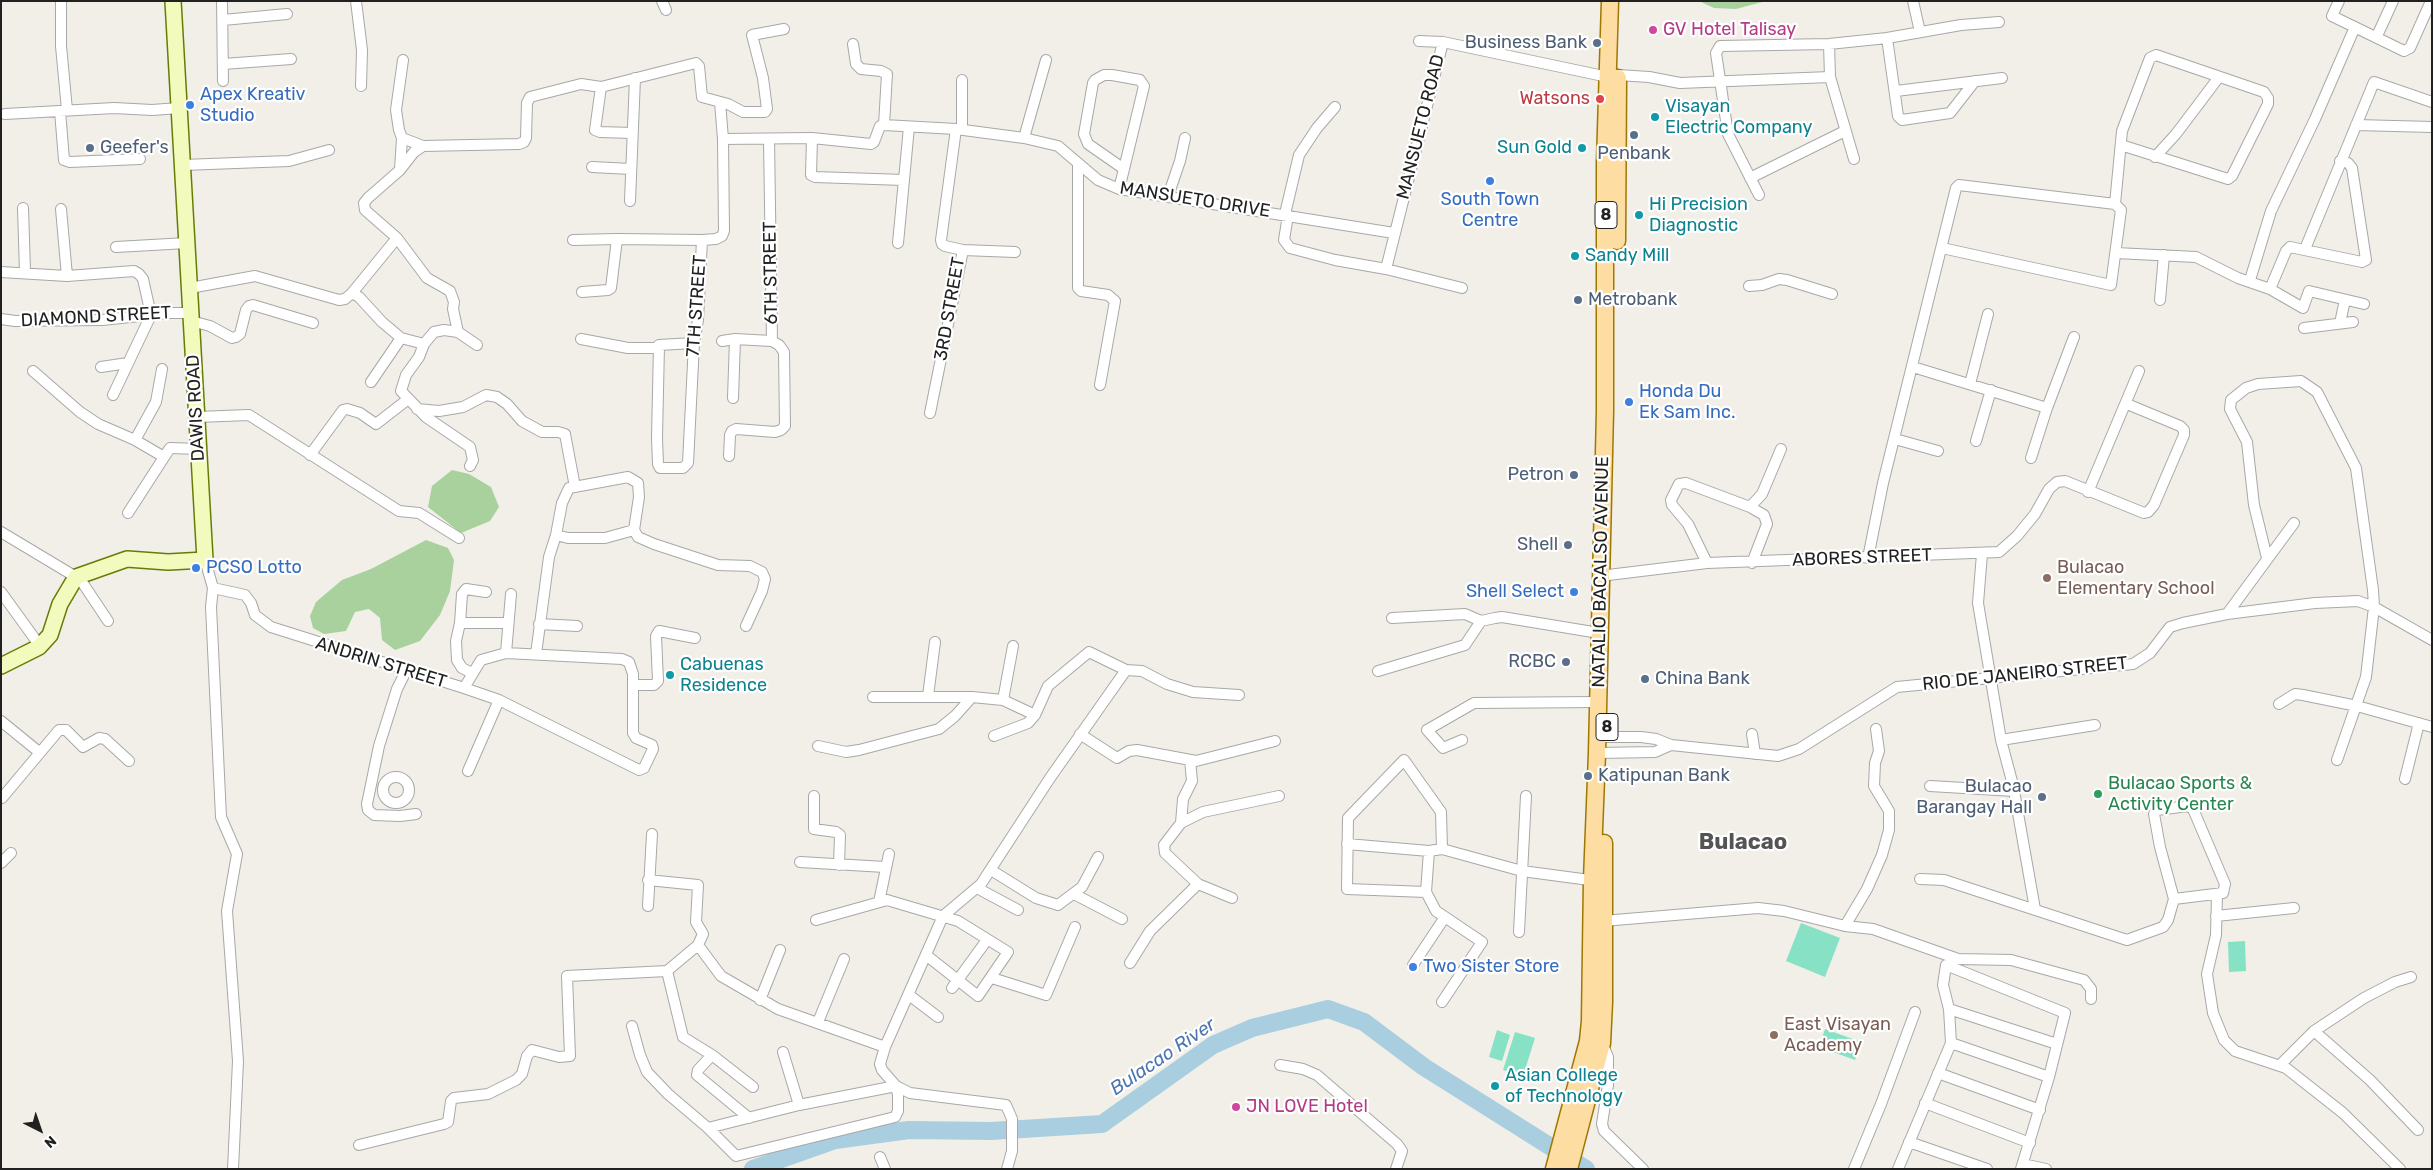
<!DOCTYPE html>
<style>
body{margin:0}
#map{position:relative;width:2433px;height:1170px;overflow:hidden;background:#f2efe8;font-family:Rubik,sans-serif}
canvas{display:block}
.frame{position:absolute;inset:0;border:2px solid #212121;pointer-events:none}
.north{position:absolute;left:15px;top:1105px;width:50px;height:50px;-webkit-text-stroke:4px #fff;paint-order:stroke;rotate:139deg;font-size:14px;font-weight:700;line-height:20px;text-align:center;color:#212121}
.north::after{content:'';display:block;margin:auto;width:18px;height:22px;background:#212121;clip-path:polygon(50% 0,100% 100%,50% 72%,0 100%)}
</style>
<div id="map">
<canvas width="2433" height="1170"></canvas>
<div class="frame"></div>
<div class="north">N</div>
</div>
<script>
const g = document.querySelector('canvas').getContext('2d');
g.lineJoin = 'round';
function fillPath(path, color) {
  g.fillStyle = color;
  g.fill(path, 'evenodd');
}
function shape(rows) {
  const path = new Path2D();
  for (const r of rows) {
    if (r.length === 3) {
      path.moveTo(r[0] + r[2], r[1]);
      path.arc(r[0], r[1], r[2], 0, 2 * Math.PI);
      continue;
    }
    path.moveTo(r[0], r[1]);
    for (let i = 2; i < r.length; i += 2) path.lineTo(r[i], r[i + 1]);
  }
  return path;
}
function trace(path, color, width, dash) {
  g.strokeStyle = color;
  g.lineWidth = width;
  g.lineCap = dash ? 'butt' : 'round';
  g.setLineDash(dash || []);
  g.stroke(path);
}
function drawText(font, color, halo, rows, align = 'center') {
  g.font = font + ' Rubik,sans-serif';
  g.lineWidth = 4.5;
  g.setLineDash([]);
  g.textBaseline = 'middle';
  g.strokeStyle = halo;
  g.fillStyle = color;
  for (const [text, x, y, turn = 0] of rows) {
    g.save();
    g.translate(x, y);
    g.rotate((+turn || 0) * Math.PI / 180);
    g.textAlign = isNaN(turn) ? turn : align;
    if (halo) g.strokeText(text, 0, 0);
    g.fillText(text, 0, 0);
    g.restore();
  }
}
const forest = shape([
 [1699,1,1766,1,1736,9,1714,8],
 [452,470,469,474,491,487,499,507,490,521,461,533,428,507,432,486],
 [426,540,448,548,454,560,450,591,440,615,420,641,395,650,382,640,380,618,369,609,355,612,346,631,324,634,313,628,310,616,316,602,342,580,371,569]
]);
const pitch = shape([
 [1801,923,1840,938,1825,977,1786,961],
 [2245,941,2246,971,2229,972,2228,942],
 [1825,1029,1861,1042,1855,1060,1819,1047],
 [1497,1030,1510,1035,1502,1061,1489,1057],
 [1515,1032,1535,1038,1523,1076,1503,1070]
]);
const river = shape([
 [753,1169,835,1140,909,1130,991,1131,1102,1124,1213,1045,1252,1028,1328,1009,1364,1022,1424,1067,1586,1169]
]);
const street = shape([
 [61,1,61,46,67,110],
 [222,1,223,81],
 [356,1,362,50,361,86],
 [662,1,666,10],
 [1913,1,1920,32],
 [2339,1,2332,16,2404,51,2410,48,2431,1],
 [223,20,287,14],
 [2377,36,2393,1],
 [1887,38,1898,116,1902,120,1950,113,1975,81],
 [1419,41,1443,42,1608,77,1618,75,1649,77,1680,83,1830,77],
 [853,44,856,64,861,69,881,71,887,74,884,125],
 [1829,44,1830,77,1854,159],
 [223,64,291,59],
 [601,87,595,130,600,132,632,133],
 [1896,91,2002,78],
 [60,111,64,160,70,162,140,159],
 [5,114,114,108,152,110,179,108],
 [2356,125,2432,127],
 [956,129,941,240,942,244,945,246,963,250,1015,252],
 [962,129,962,80],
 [402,138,423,146,519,144,524,142,526,138,527,103,530,97,581,84,601,87,696,63,699,66,702,97,728,104,743,112,765,112,767,109,763,78,752,35,784,29],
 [812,138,811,175,815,177,904,180],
 [1024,138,1046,60],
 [723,139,812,138,871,144,874,142,880,126,884,125,956,129,1024,138,1058,146,1098,180,1119,189,1394,233],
 [769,139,772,341],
 [423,146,414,152,400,170,368,198,364,203,365,210,397,238,427,278,450,291,454,302,453,309,458,332],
 [2155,157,2176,134,2219,77],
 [1078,163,1078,288,1081,291,1108,295,1115,301,1100,385],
 [183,165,289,161,329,150],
 [592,167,631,169],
 [400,169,402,138,399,130,396,110,403,60],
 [1750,178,1845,131],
 [1119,189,1124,169,1144,86,1140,80,1112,75,1104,75,1095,80,1093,83,1084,134,1088,144,1124,169],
 [1759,195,1728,134,1716,53,1720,46,1829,44,1887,38,1961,25,1999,22],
 [1168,196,1180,161,1185,138],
 [630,201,635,78],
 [2115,204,2122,131,2150,58,2156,55,2264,92,2268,98,2268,104,2232,176,2228,179,2121,145],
 [23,208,25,272],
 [61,209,67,276],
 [1285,214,1299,155,1317,128,1335,107],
 [1288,215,1284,240,1290,248,1335,260,1386,269,1462,288],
 [573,240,617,239],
 [898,243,909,127],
 [116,247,187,243],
 [2305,249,2374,82,2432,102],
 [2116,253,2196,257,2238,278,2270,289,2303,308,2309,291,2364,304],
 [1386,269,1443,42],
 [1,272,67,276,134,271,139,274,143,279,151,315,113,395],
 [2250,280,2271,211,2315,119,2355,27],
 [1749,286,1762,285,1779,279,1787,280,1832,294],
 [190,288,255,276,339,300,345,299,352,293,397,238],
 [2270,289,2286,251,2290,247,2362,262,2366,260,2352,168,2348,163,2340,161],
 [582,292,608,290,611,288,617,239,702,240,716,239,722,236,724,231,723,139,720,102],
 [352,293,359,297,382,322,401,338,424,344],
 [2160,300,2164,255],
 [1,319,15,321,102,320,168,313,191,313],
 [191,321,210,326,232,338,236,337,240,334,246,310,249,306,253,305,313,323],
 [2340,323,2345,300],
 [2304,328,2353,322],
 [581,339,628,348,658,348],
 [722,341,735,339,772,341,779,345,784,352,785,426,781,430,775,432,736,429,732,431,730,435,729,456],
 [694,343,659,345,657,438,658,464,660,468,683,468,688,463,694,343,698,320,702,240],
 [101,367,128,363],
 [1913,367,2047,408],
 [33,371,80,412,98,424,135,440,164,457],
 [371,382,401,338],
 [1970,384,1988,314],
 [733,398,735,339],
 [417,409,439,411,463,407,486,395,497,397,507,404,522,421,542,432,558,432,565,434,575,487],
 [930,413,963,250],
 [197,417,249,415,399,511,419,513,459,538],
 [1895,439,1938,451],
 [135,440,156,402,162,369],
 [1976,441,1991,390],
 [310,455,343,410,347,409,360,413,376,424,407,400],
 [2031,458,2047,408,2074,337],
 [470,466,473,460,470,447,426,417,401,391,406,375,419,357,424,344,434,332,444,330,458,332,477,345],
 [2088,492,2139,371],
 [1750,507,1762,494,1781,449],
 [128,513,170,448,199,449],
 [634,530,605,538,568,538,556,535,562,503,569,488,628,477,638,483,639,497,634,530,638,537,654,544,718,565,750,566,762,572,765,579,762,591,746,626],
 [1,532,76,577],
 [1982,554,1978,603,2001,740,2013,785,2035,909],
 [1868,558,1883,483,1956,188,1959,185,2115,204,2121,210,2111,285,1942,248],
 [2267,558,2254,505,2247,442,2230,409,2231,400,2246,388,2258,384,2301,381,2317,392,2356,468,2373,590,2374,607,2366,677,2337,760],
 [205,560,213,588,211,607,221,817,237,854,227,911,238,1061,233,1169],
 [1707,563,1688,524,1672,505,1671,500,1679,484,1686,483,1750,507,1764,515,1767,524,1752,563],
 [78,576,108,621],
 [1600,576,1707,563,1999,552,2017,536,2035,514,2049,489,2057,482,2065,481,2144,513,2148,512,2154,505,2184,435,2184,430,2180,426,2127,404],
 [213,588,245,595,251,603,255,615,271,627,464,688,481,660,506,653,622,659,629,662,633,674,633,733,636,738,652,745,653,749,644,768,639,770,499,700,464,688],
 [1,592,40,646],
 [2227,614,2294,523],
 [1392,618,1465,614,1481,621],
 [460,623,507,623],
 [539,624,577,626],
 [506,653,511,594],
 [536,654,549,557,556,535],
 [406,671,397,689,379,746,367,804,368,810,374,815,400,816,416,814],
 [1378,671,1465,645,1481,621,1495,618,1502,617,1599,633],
 [472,673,462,668,457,660,456,641,460,623,462,594,466,589,486,592],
 [634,685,654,685,658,681,656,636,659,631,695,638],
 [928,696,935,642],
 [873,697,972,697],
 [1003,700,1013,646],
 [2279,704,2295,694,2303,695,2357,706,2432,727],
 [1,721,39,752],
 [1080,734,1117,758,1129,751,1137,750,1196,761,1275,741],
 [1752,734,1755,754],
 [994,736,1028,723,1035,715,1048,686,1089,652,1126,670,1142,671,1167,684,1193,692,1239,695],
 [1598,737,1641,737,1656,739,1671,745,1778,756,1799,749,1897,687,2133,664,2150,653,2170,627,2183,623,2227,614,2315,603,2358,601,2374,607,2432,640],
 [1462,740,1443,748,1427,730,1474,703,1598,702],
 [2001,740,2095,725],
 [818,746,846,752,859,750,939,729,955,716,972,697,1003,700,1035,715],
 [1597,753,1655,752,1671,745],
 [1190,760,1192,781,1183,799,1181,823,1164,845,1165,853,1198,884,1232,898],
 [468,771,499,700],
 [396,790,13],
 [2405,779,2419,723],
 [1930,786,2014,791],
 [814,796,814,829,836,832,840,835,839,865],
 [2,798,59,730,66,730,83,747,99,738,105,739,129,761],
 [1181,823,1203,812,1279,796],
 [1347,844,1429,851,1442,849,1522,871,1597,881],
 [1429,851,1426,892,1436,911,1482,942,1442,1002],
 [800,862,885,867],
 [1,863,11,853],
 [991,870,1036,898,1058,905,1082,887,1098,857],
 [1920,879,1944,880,2127,940,2163,927,2168,920,2174,899,2223,893,2225,884,2193,809,2188,806,2157,810,2154,814,2160,847,2174,899],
 [648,880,698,885,696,922,703,934,698,945,721,976,778,1009,885,1047],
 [977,888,1018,910],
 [1426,892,1347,889,1348,818,1404,760,1441,812,1442,849],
 [1074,894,1122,919],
 [2217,895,2216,935,2207,974,2213,1013,2224,1040,2235,1051,2286,1068,2343,1113,2400,1169],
 [879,902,889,854],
 [648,906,652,834],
 [2216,916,2294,908],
 [816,920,887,900,958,921,1008,952,978,996,926,955],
 [1603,921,1758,908,1784,911,1845,926,1873,929,1958,959,2011,960,2084,980,2091,989,2091,999],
 [1845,926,1867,889,1882,855,1889,830,1889,811,1874,786,1875,763,1879,751,1876,729],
 [1519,932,1526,796],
 [1130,963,1150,931,1198,884],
 [1413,965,1445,917],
 [667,971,683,1037,712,1055,753,1087],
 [992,978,1046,995,1075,927],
 [952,988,984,944],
 [909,995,938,1017],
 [760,1000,780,950],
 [1949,1009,2057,1044],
 [818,1022,844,959],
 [632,1026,640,1055,647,1072,668,1094,708,1128,736,1156,895,1117,898,1111,898,1095,896,1086,799,1105,708,1128],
 [2314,1031,2364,998,2395,982,2411,977],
 [1602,1043,1608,1057,1608,1085,1602,1124,1604,1131,1643,1169],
 [1951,1043,2049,1077],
 [783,1052,799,1105],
 [712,1055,698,1070,697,1075,749,1118],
 [1280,1065,1303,1069,1317,1075,1397,1144,1402,1151,1396,1169],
 [2280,1065,2314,1031,2370,1080,2418,1130],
 [1938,1073,2040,1110],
 [1925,1103,2030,1143],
 [1909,1142,1987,1169],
 [359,1145,444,1124,448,1122,451,1101,454,1098,488,1094,516,1080,522,1074,527,1056,532,1050,559,1057,570,1056,567,976,667,971,698,945],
 [880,1157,885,1169],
 [2023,1164,2046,1169],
 [1007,1169,1012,1151,1012,1119,1006,1105,910,1093,896,1086,882,1070,880,1064,885,1047,943,916,981,884,1050,778,1126,670],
 [1854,1169,1881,1104,1915,1012],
 [1898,1169,1951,1043,1949,1009,1943,985,1946,965,2065,1013,2049,1077,2021,1169]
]);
const secondary = shape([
 [1,666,39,647,50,635,60,604,76,577,127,559,168,562,205,560,173,1]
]);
const primary = shape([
 [1617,241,1618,78],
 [1554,1169,1588,1041,1590,1021,1592,880,1597,753,1605,411,1605,162,1610,1],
 [1569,1169,1602,1043,1604,1002,1604,843]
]);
const markers = [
 [1653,30,5,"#d1479c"],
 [1597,43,5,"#5c6f8a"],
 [1600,99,5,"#e0444e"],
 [190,105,5,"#3f7fe0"],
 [1655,117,5,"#0f9aa8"],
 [1634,135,5,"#5c6f8a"],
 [90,148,5,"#5c6f8a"],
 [1582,148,5,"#0f9aa8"],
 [1490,181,5,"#3f7fe0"],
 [1639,215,5,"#0f9aa8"],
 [1575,256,5,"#0f9aa8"],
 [1578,300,5,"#5c6f8a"],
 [1629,402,5,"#3f7fe0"],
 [1574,475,5,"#5c6f8a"],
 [1568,545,5,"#5c6f8a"],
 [196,568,5,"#3f7fe0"],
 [2047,578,5,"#8d6e63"],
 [1574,592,5,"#3f7fe0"],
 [1566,662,5,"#5c6f8a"],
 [670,675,5,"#0f9aa8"],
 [1645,679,5,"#5c6f8a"],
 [1588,776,5,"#5c6f8a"],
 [2098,794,5,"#2e9e5b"],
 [2042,797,5,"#5c6f8a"],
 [1413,967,5,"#3f7fe0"],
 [1774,1035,5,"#8d6e63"],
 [1495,1086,5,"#0f9aa8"],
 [1236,1107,5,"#d1479c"]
];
const shields = [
 [1606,215,22],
 [1607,727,22]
];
const shieldNames = [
 ["8",1606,215],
 ["8",1607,727]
];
const hotelNames = [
 ["GV Hotel Talisay",1663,30],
 ["JN LOVE Hotel",1246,1107]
];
const serviceNames = [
 ["Business Bank",1587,43],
 ["Geefer's",100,148,"left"],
 ["Penbank",1634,154,"center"],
 ["Metrobank",1588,300,"left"],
 ["Petron",1564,475],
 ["Shell",1558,545],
 ["RCBC",1556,662],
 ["China Bank",1655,679,"left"],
 ["Katipunan Bank",1598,776,"left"],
 ["Bulacao",2032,787],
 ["Barangay Hall",2032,808]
];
const shopNames = [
 ["Apex Kreativ",200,95],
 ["Studio",200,116],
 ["South Town",1490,200,"center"],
 ["Centre",1490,221,"center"],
 ["Honda Du",1639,392],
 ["Ek Sam Inc.",1639,413],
 ["PCSO Lotto",206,568],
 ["Shell Select",1564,592,"right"],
 ["Two Sister Store",1423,967]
];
const healthNames = [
 ["Watsons",1590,99]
];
const cultureNames = [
 ["Visayan",1665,107],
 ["Electric Company",1665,128],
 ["Sun Gold",1572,148,"right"],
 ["Hi Precision",1649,205],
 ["Diagnostic",1649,226],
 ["Sandy Mill",1585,256],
 ["Cabuenas",680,665],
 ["Residence",680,686],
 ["Asian College",1505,1076],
 ["of Technology",1505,1097]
];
const streetNames = [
 ["MANSUETO ROAD",1421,127,-76],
 ["MANSUETO DRIVE",1195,200,9],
 ["6TH STREET",771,273,-91],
 ["7TH STREET",697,306,-86],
 ["3RD STREET",950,309,-80],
 ["DIAMOND STREET",96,317,-3],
 ["DAWIS ROAD",196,408,-93],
 ["ABORES STREET",1862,558,-2],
 ["NATALIO BACALSO AVENUE",1601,572,-89],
 ["ANDRIN STREET",381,663,17],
 ["RIO DE JANEIRO STREET",2025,674,-6]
];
const educationNames = [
 ["Bulacao",2057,568],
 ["Elementary School",2057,589],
 ["East Visayan",1784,1025],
 ["Academy",1784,1046]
];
const leisureNames = [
 ["Bulacao Sports &",2108,784],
 ["Activity Center",2108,805]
];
const waterNames = [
 ["Bulacao River",1163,1057,-34]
];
const districtNames = [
 ["Bulacao",1743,843]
];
fillPath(forest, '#a8d19d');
fillPath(pitch, '#86e1c5');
trace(river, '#a8cedf', 18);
trace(street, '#a8a8a8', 12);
trace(secondary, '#667d03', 18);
trace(primary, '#9f7800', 19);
trace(street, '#fff', 10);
trace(secondary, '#f2fbbd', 15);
trace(primary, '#fddda2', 16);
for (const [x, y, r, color] of markers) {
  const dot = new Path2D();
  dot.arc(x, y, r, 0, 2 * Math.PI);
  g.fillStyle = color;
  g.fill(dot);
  trace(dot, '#fff', 2);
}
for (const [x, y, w] of shields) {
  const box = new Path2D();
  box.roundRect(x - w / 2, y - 13.5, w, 27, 4);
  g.fillStyle = '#fff';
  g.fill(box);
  trace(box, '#212121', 1);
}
drawText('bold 16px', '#212121', null, shieldNames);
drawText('18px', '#b23c85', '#fff', hotelNames, 'left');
drawText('18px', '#4e5e75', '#fff', serviceNames, 'right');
drawText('18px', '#366cbe', '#fff', shopNames, 'left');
drawText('18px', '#be3a42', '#fff', healthNames, 'right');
drawText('18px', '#0d838f', '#fff', cultureNames, 'left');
drawText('18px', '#212121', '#fff', streetNames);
drawText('18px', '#785e54', '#fff', educationNames, 'left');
drawText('18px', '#27864d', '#fff', leisureNames, 'left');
drawText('italic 19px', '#4b76b4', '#fff', waterNames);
drawText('bold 22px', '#545454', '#fff', districtNames);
</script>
